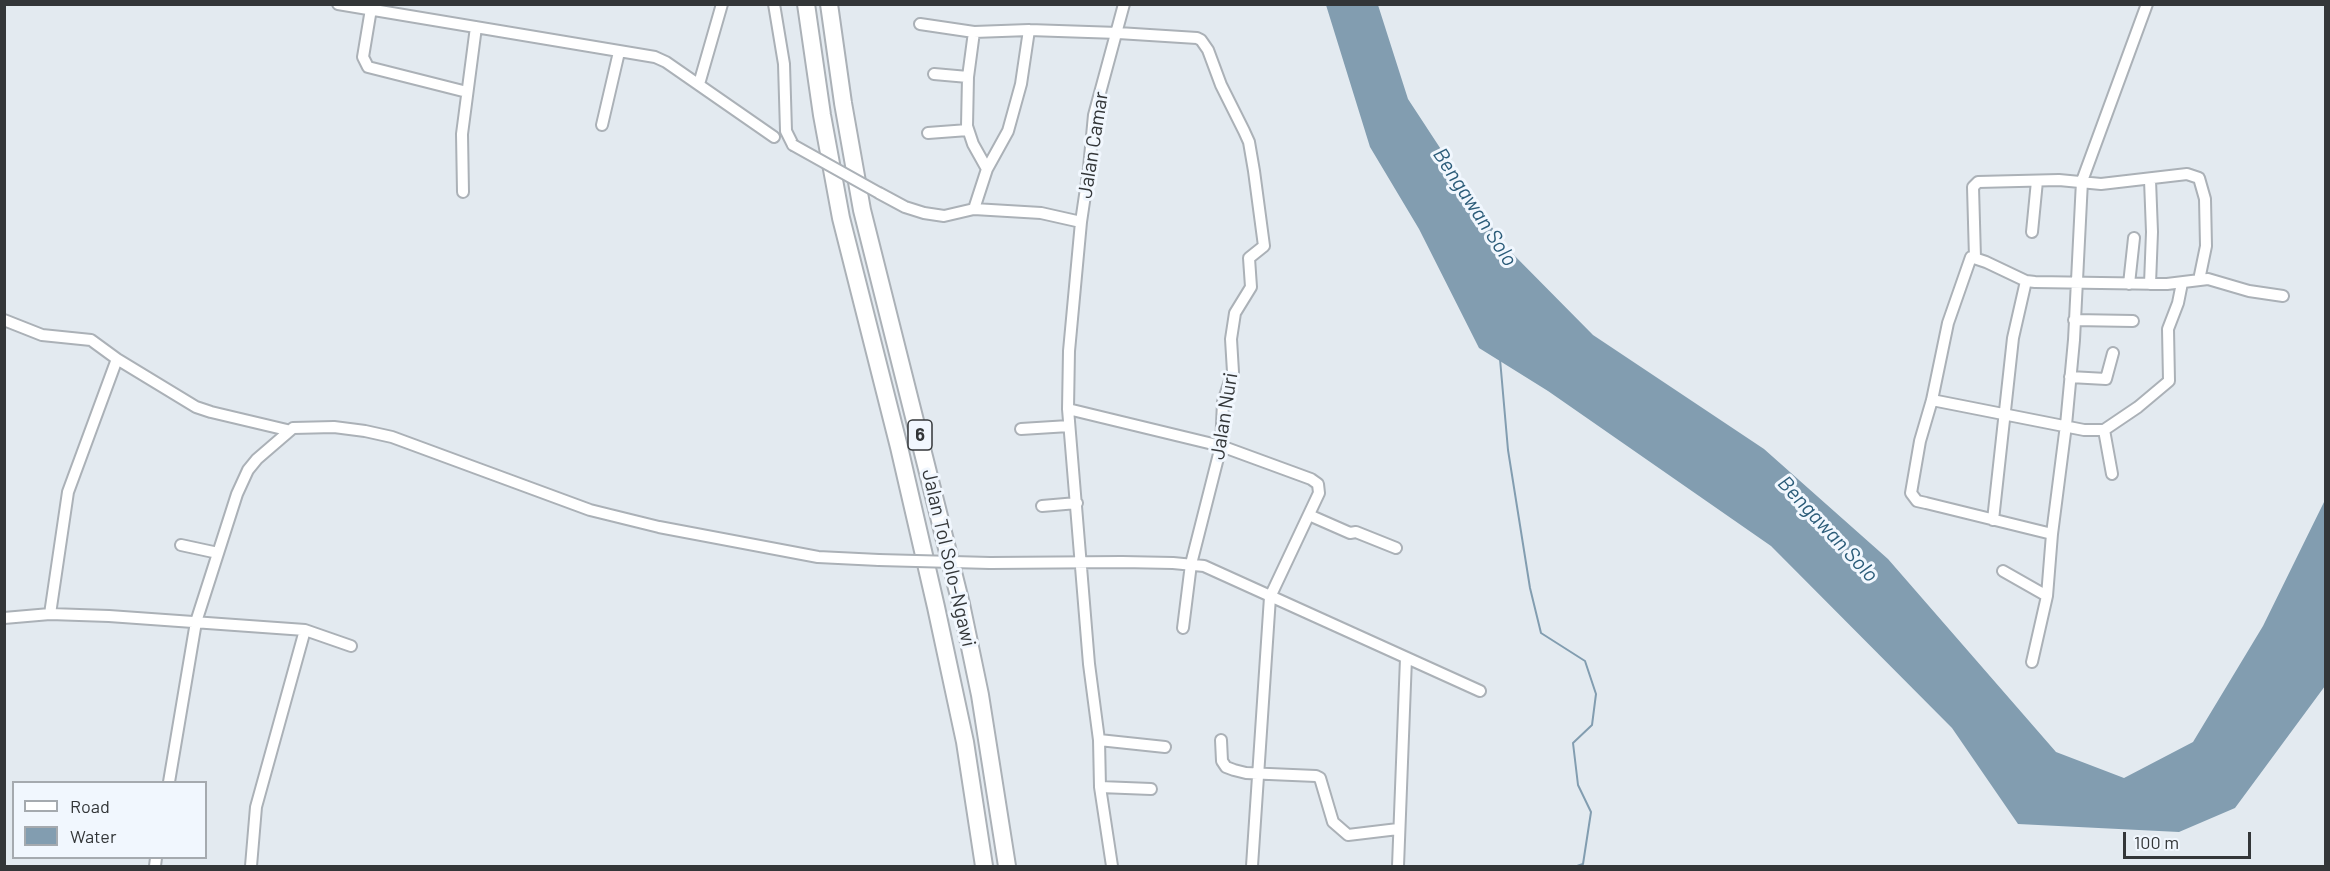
<!DOCTYPE html>
<meta charset="utf-8">
<style>
body{margin:0}
#map{position:relative;width:2330px;height:871px;overflow:hidden;background:#e3eaf0;font-family:Barlow,sans-serif}
canvas{display:block}
.frame{position:absolute;inset:0;border:6px solid #333638;pointer-events:none}
.legend{position:absolute;left:12px;top:781px;width:195px;height:78px;box-sizing:border-box;background:#f1f7fe;border:2px solid #a5aaaf;margin:0;padding:8px 10px;list-style:none;font-size:18px;color:#333638}
.legend li{display:flex;align-items:center;gap:12px;height:30px}
.legend b{width:30px;border:2px solid #a5aaaf}
.scale{position:absolute;left:2123px;top:832px;width:128px;height:27px;box-sizing:border-box;border:3px solid #333638;border-top:0;padding-left:8px;font-size:18px;line-height:21px;white-space:nowrap;color:#333638;-webkit-text-stroke:4px #f1f7fe;paint-order:stroke}
</style>
<div id="map">
<canvas width="2330" height="871"></canvas>
<div class="frame"></div>
<ul class="legend">
<li><b style="height:8px;background:#fff"></b>Road</li>
<li><b style="height:16px;background:#829db0"></b>Water</li>
</ul>
<div class="scale">100 m</div>
</div>
<script>
const g = document.querySelector('canvas').getContext('2d');
g.lineJoin = 'round';
function fillPath(path, color) {
  g.fillStyle = color;
  g.fill(path, 'evenodd');
}
function shape(rows) {
  const path = new Path2D();
  for (const r of rows) {
    path.moveTo(r[0], r[1]);
    for (let i = 2; i < r.length; i += 2) path.lineTo(r[i], r[i + 1]);
  }
  return path;
}
function trace(path, color, width, dash) {
  g.strokeStyle = color;
  g.lineWidth = width;
  g.lineCap = dash ? 'butt' : 'round';
  g.setLineDash(dash || []);
  g.stroke(path);
}
function drawText(font, color, halo, rows, align = 'center') {
  g.font = font + ' Barlow,sans-serif';
  g.lineWidth = 6;
  g.setLineDash([]);
  g.textBaseline = 'middle';
  g.strokeStyle = halo;
  g.fillStyle = color;
  for (const [text, x, y, turn = 0] of rows) {
    g.save();
    g.translate(x, y);
    g.rotate((+turn || 0) * Math.PI / 180);
    g.textAlign = isNaN(turn) ? turn : align;
    if (halo) g.strokeText(text, 0, 0);
    g.fillText(text, 0, 0);
    g.restore();
  }
}
const water = shape([
 [1326,5,1378,5,1408,99,1503,244,1593,335,1764,449,1888,559,2056,752,2124,778,2193,742,2263,626,2325,500,2325,686,2235,808,2179,832,2018,824,1952,728,1771,546,1548,391,1479,348,1419,229,1370,147]
]);
const stream = shape([
 [1500,359,1508,450,1530,588,1541,633,1585,661,1596,694,1592,725,1573,743,1578,785,1591,812,1583,864,1577,866]
]);
const minor = shape([
 [338,4,655,57,666,62,774,137],
 [774,4,784,64,786,131,793,145],
 [371,9,363,57,368,67,467,92],
 [920,24,974,32,1029,30,1118,33,1197,38,1201,40,1208,50,1221,85,1244,131,1249,142,1254,171,1264,246,1249,258,1251,287,1235,313,1231,339,1233,372,1223,402,1221,446,1191,564,1183,628],
 [974,32,968,77,967,126,973,144,987,169,974,209],
 [934,74,968,77],
 [699,84,722,4],
 [602,125,619,52],
 [928,133,968,130],
 [987,169,1008,131,1021,84,1029,30],
 [463,192,462,134,476,27],
 [879,193,905,207,924,213,944,216,974,209,1041,213,1081,222],
 [2032,232,2037,181],
 [1975,258,1973,187,1978,182,2059,180,2101,184,2187,174,2199,178,2205,199,2206,246,2199,280],
 [2129,284,2134,238],
 [2150,284,2152,232,2150,180],
 [4,320,42,335,91,340,117,359,196,407,211,412,287,430],
 [2074,320,2133,321],
 [2070,377,2106,379,2113,353],
 [1932,400,2084,430,2104,430,2138,407,2169,381,2168,329,2178,303,2182,283],
 [1068,409,1221,446,1311,479,1318,484,1319,493,1270,597,1252,866],
 [1021,429,1069,426],
 [2104,430,2112,474],
 [1042,506,1077,503],
 [1309,515,1350,533,1356,532,1396,548],
 [1993,520,2013,338,2026,281],
 [2052,534,1926,503,1917,501,1911,493,1920,441,1932,400,1948,323,1971,257,1986,262,2026,281,2035,282,2167,284,2208,279,2249,291,2283,296],
 [181,545,218,553],
 [990,563,1122,562,1173,563,1204,566,1480,691],
 [2003,571,2047,596],
 [50,614,68,492,117,359],
 [4,618,50,614,109,616,305,630,351,646],
 [2032,662,2047,596,2052,534,2066,425,2074,340,2082,181,2147,4],
 [1099,740,1165,747],
 [1221,740,1222,761,1226,767,1234,770,1246,773,1316,776,1320,778,1333,822,1348,835,1398,829],
 [169,782,196,622,237,494,248,470,257,459,293,428,334,427,365,431,392,437,590,510,659,527,818,557,879,560],
 [1100,787,1151,789],
 [155,866,156,858],
 [251,866,256,807,305,630],
 [1112,866,1100,787,1099,740,1089,664,1068,409,1069,351,1081,222,1089,168,1094,115,1124,4],
 [1398,866,1406,658]
]);
const highway = shape([
 [806,4,822,115,841,218,899,447,936,607,965,742,984,866],
 [829,4,843,103,862,210,961,604,980,695,1007,866]
]);
const minorBridge = shape([
 [793,145,879,193],
 [879,560,990,563]
]);
const shields = [
 [920,435,24]
];
const shieldNames = [
 ["6",920,435]
];
const streetNames = [
 ["Jalan Camar",1093,145,-81],
 ["Jalan Nuri",1224,416,-81],
 ["Jalan Tol Solo–Ngawi",949,558,77]
];
const waterNames = [
 ["Bengawan Solo",1475,207,57],
 ["Bengawan Solo",1828,529,47]
];
fillPath(water, '#829db0');
trace(stream, '#829db0', 2);
trace(minor, '#abb1b7', 14);
trace(highway, '#abb1b7', 20);
trace(minor, '#fff', 10);
trace(highway, '#fff', 16);
trace(minorBridge, '#abb1b7', 14, []);
trace(minorBridge, '#fff', 10);
for (const [x, y, w] of shields) {
  const box = new Path2D();
  box.roundRect(x - w / 2, y - 15, w, 30, 4.5);
  g.fillStyle = '#f1f7fe';
  g.fill(box);
  trace(box, '#333638', 1.5);
}
drawText('bold 18px', '#333638', null, shieldNames);
drawText('20px', '#333638', '#f1f7fe', streetNames);
drawText('italic 21px', '#2b5c79', '#f1f7fe', waterNames);
</script>
